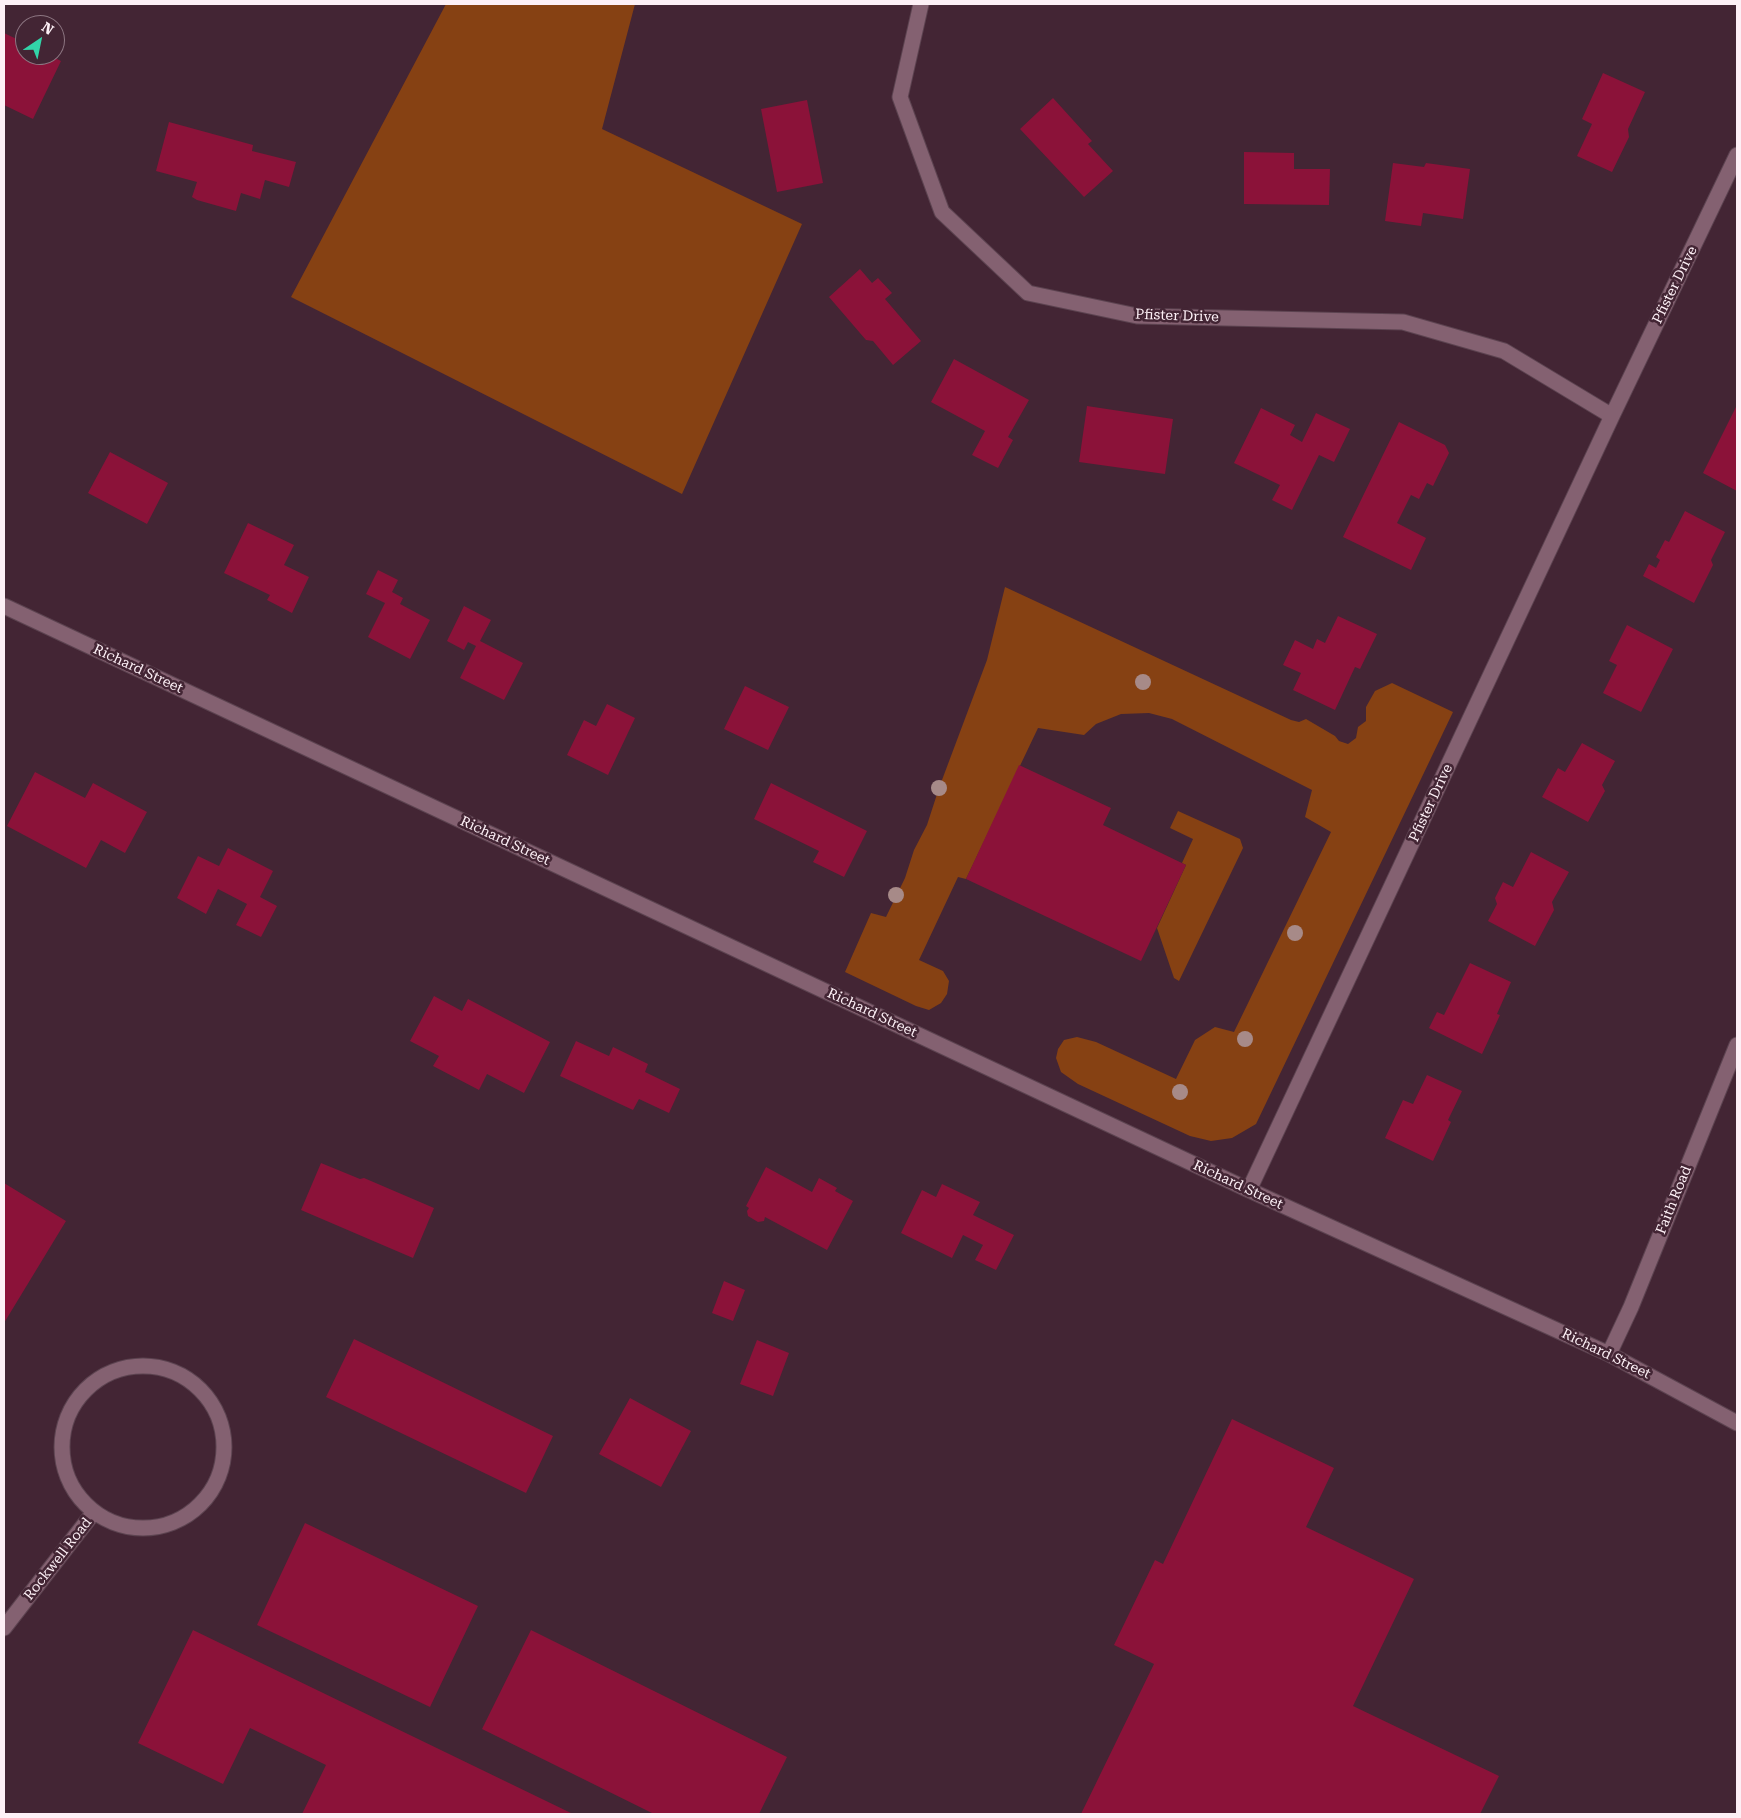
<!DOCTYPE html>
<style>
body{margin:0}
#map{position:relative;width:1741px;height:1818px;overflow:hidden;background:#432534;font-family:"Roboto Serif",serif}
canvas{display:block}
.frame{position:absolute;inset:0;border:5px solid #fdf0f6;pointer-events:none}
.north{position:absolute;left:15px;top:15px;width:50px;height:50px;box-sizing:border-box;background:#432534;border:1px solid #8d7682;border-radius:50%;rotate:34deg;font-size:14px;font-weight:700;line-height:20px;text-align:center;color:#fdf0f6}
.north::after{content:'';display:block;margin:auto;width:18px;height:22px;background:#32d4a8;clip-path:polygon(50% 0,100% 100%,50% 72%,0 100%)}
</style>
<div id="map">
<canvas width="1741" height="1818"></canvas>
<div class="frame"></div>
<div class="north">N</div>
</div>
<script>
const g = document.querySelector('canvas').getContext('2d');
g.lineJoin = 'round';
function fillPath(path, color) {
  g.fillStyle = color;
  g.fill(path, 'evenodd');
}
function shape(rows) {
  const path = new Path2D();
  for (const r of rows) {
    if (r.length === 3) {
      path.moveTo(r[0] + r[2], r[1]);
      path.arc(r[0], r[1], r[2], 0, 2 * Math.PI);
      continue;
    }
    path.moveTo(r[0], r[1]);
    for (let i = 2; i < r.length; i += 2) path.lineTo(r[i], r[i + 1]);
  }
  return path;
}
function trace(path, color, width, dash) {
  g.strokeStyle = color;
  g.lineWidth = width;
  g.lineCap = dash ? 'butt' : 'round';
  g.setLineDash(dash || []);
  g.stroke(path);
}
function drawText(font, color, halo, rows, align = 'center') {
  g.font = font + ' "Roboto Serif",serif';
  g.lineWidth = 5;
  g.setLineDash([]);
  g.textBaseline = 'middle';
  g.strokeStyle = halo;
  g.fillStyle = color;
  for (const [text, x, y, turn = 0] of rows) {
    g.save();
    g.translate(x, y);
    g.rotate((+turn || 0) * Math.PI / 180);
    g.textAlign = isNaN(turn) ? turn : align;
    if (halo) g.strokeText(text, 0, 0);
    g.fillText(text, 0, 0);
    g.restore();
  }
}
const green = shape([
 [446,4,635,4,602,129,802,224,682,494,291,297],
 [1005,587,1291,720,1299,722,1306,719,1335,736,1339,741,1348,744,1356,738,1358,727,1366,721,1366,707,1375,691,1392,683,1453,712,1256,1124,1232,1138,1211,1141,1190,1136,1078,1084,1061,1072,1056,1058,1058,1049,1064,1040,1077,1037,1096,1042,1176,1079,1195,1040,1215,1027,1234,1032,1331,832,1305,817,1312,790,1172,719,1149,713,1121,714,1096,724,1084,735,1038,728,966,879,958,877,919,960,943,971,949,981,947,994,941,1003,929,1010,916,1006,845,972,871,913,886,917,905,878,914,850,927,825,939,788,987,660],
 [1178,811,1240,839,1243,848,1179,981,1174,978,1157,928,1186,865,1182,863,1193,839,1170,828]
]);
const building = shape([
 [4,33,25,43,25,55,49,55,61,61,33,119,4,105],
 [1603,73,1645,92,1628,129,1629,137,1612,172,1577,156,1592,124,1582,119],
 [1053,98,1092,141,1088,144,1113,171,1084,197,1020,129],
 [807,100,823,183,777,192,761,109],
 [169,122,253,145,252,151,296,162,289,187,265,180,260,199,241,193,236,211,197,200,192,197,197,182,156,171],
 [1244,152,1294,153,1294,169,1330,169,1329,205,1244,204],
 [1393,163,1424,167,1426,163,1470,169,1463,219,1423,213,1421,226,1385,221],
 [860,269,872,283,878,278,892,293,885,299,921,341,893,365,873,341,866,340,829,297],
 [954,359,1029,400,1008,437,1013,440,998,468,972,455,985,431,931,402],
 [1737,405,1737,491,1703,473],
 [1087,406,1173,419,1165,474,1079,462],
 [1261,408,1295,425,1290,435,1302,442,1316,413,1350,429,1334,462,1319,455,1292,510,1272,500,1280,485,1234,463],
 [1399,422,1445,445,1449,453,1433,486,1427,483,1419,499,1411,495,1397,523,1426,538,1411,570,1343,537],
 [110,452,168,483,147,524,88,493],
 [1685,511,1725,532,1711,560,1713,565,1694,603,1643,576,1649,564,1656,568,1660,560,1656,557,1665,540,1669,542],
 [248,523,294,545,284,565,309,577,292,613,267,600,270,595,224,573],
 [378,570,398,580,392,592,403,598,400,604,430,620,410,659,368,637,385,603,366,594],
 [464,606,491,620,480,641,523,663,504,700,460,678,476,646,468,642,464,650,447,641],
 [1338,616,1377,634,1360,669,1355,667,1335,710,1293,690,1301,673,1283,665,1295,640,1313,649,1317,639,1325,643],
 [1627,625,1673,649,1641,712,1603,693,1617,665,1609,661],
 [745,686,789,707,768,750,724,729],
 [607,704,635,718,608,775,567,755,584,720,596,726],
 [1582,743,1615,761,1602,785,1605,791,1588,822,1542,797,1558,768,1565,772],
 [1019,765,1111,808,1103,825,1186,865,1141,961,966,879],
 [35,772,85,798,93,783,147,812,125,853,101,840,86,868,7,826],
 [771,783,867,831,844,877,813,862,819,851,754,819],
 [228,848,273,871,260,897,277,906,261,937,236,925,247,904,218,889,206,914,177,898,198,856,219,866],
 [1531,852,1569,872,1552,902,1554,910,1535,946,1488,921,1497,904,1495,898,1503,882,1513,887],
 [1470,963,1511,982,1497,1014,1500,1015,1482,1054,1429,1028,1437,1012,1444,1015],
 [434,996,462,1011,468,999,550,1042,524,1093,487,1074,479,1090,433,1066,439,1056,410,1041],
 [576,1041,609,1056,613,1047,648,1064,645,1072,680,1089,669,1113,639,1099,633,1110,560,1076],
 [1427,1075,1462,1091,1448,1120,1451,1122,1433,1161,1385,1138,1403,1100,1413,1104],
 [321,1163,360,1179,364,1178,434,1208,413,1258,301,1210],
 [766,1167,812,1192,819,1178,837,1188,835,1191,853,1201,827,1250,765,1217,764,1221,758,1222,748,1216,747,1211,749,1208,746,1206],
 [4,1183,66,1221,4,1323],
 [942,1184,980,1202,973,1215,1014,1235,996,1270,975,1260,983,1245,963,1235,952,1258,901,1233,922,1190,936,1197],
 [724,1281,745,1290,733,1321,712,1313],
 [354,1339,553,1436,526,1493,326,1397],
 [757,1340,789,1353,773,1396,740,1384],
 [630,1398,691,1431,661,1487,599,1454],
 [1232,1419,1334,1468,1306,1527,1414,1579,1353,1706,1499,1776,1480,1814,1081,1814,1154,1664,1114,1645,1155,1560,1163,1564],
 [305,1523,478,1606,430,1707,257,1625],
 [193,1630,573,1814,302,1814,326,1765,250,1728,223,1784,138,1743],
 [531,1630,787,1757,759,1814,654,1814,482,1729]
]);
const minor = shape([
 [921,4,900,97,942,212,1028,293,1137,316,1403,322,1504,351,1612,416],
 [4,606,1249,1190,1609,1354,1737,1423],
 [1249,1190,1612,416,1737,155],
 [1609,1354,1631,1307,1737,1045],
 [143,1447,81],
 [4,1628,94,1512]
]);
const trees = [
 [1143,682],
 [939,788],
 [896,895],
 [1295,933],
 [1245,1039],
 [1180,1092]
];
const streetNames = [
 ["Pfister Drive",1675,285,-64],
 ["Pfister Drive",1177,316,2],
 ["Richard Street",138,669,25],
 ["Pfister Drive",1431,803,-65],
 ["Richard Street",505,841,25],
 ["Richard Street",872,1013,25],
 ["Richard Street",1238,1185,25],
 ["Faith Road",1674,1200,-68],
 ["Richard Street",1606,1354,26],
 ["Rockwell Road",58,1559,-52]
];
fillPath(green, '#864113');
fillPath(building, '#8b1239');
trace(minor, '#5c4350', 17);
trace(minor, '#846171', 15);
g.fillStyle = '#a78a88';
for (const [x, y] of trees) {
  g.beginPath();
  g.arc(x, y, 8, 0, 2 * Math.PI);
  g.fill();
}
drawText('14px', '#fdf0f6', '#432534', streetNames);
</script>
